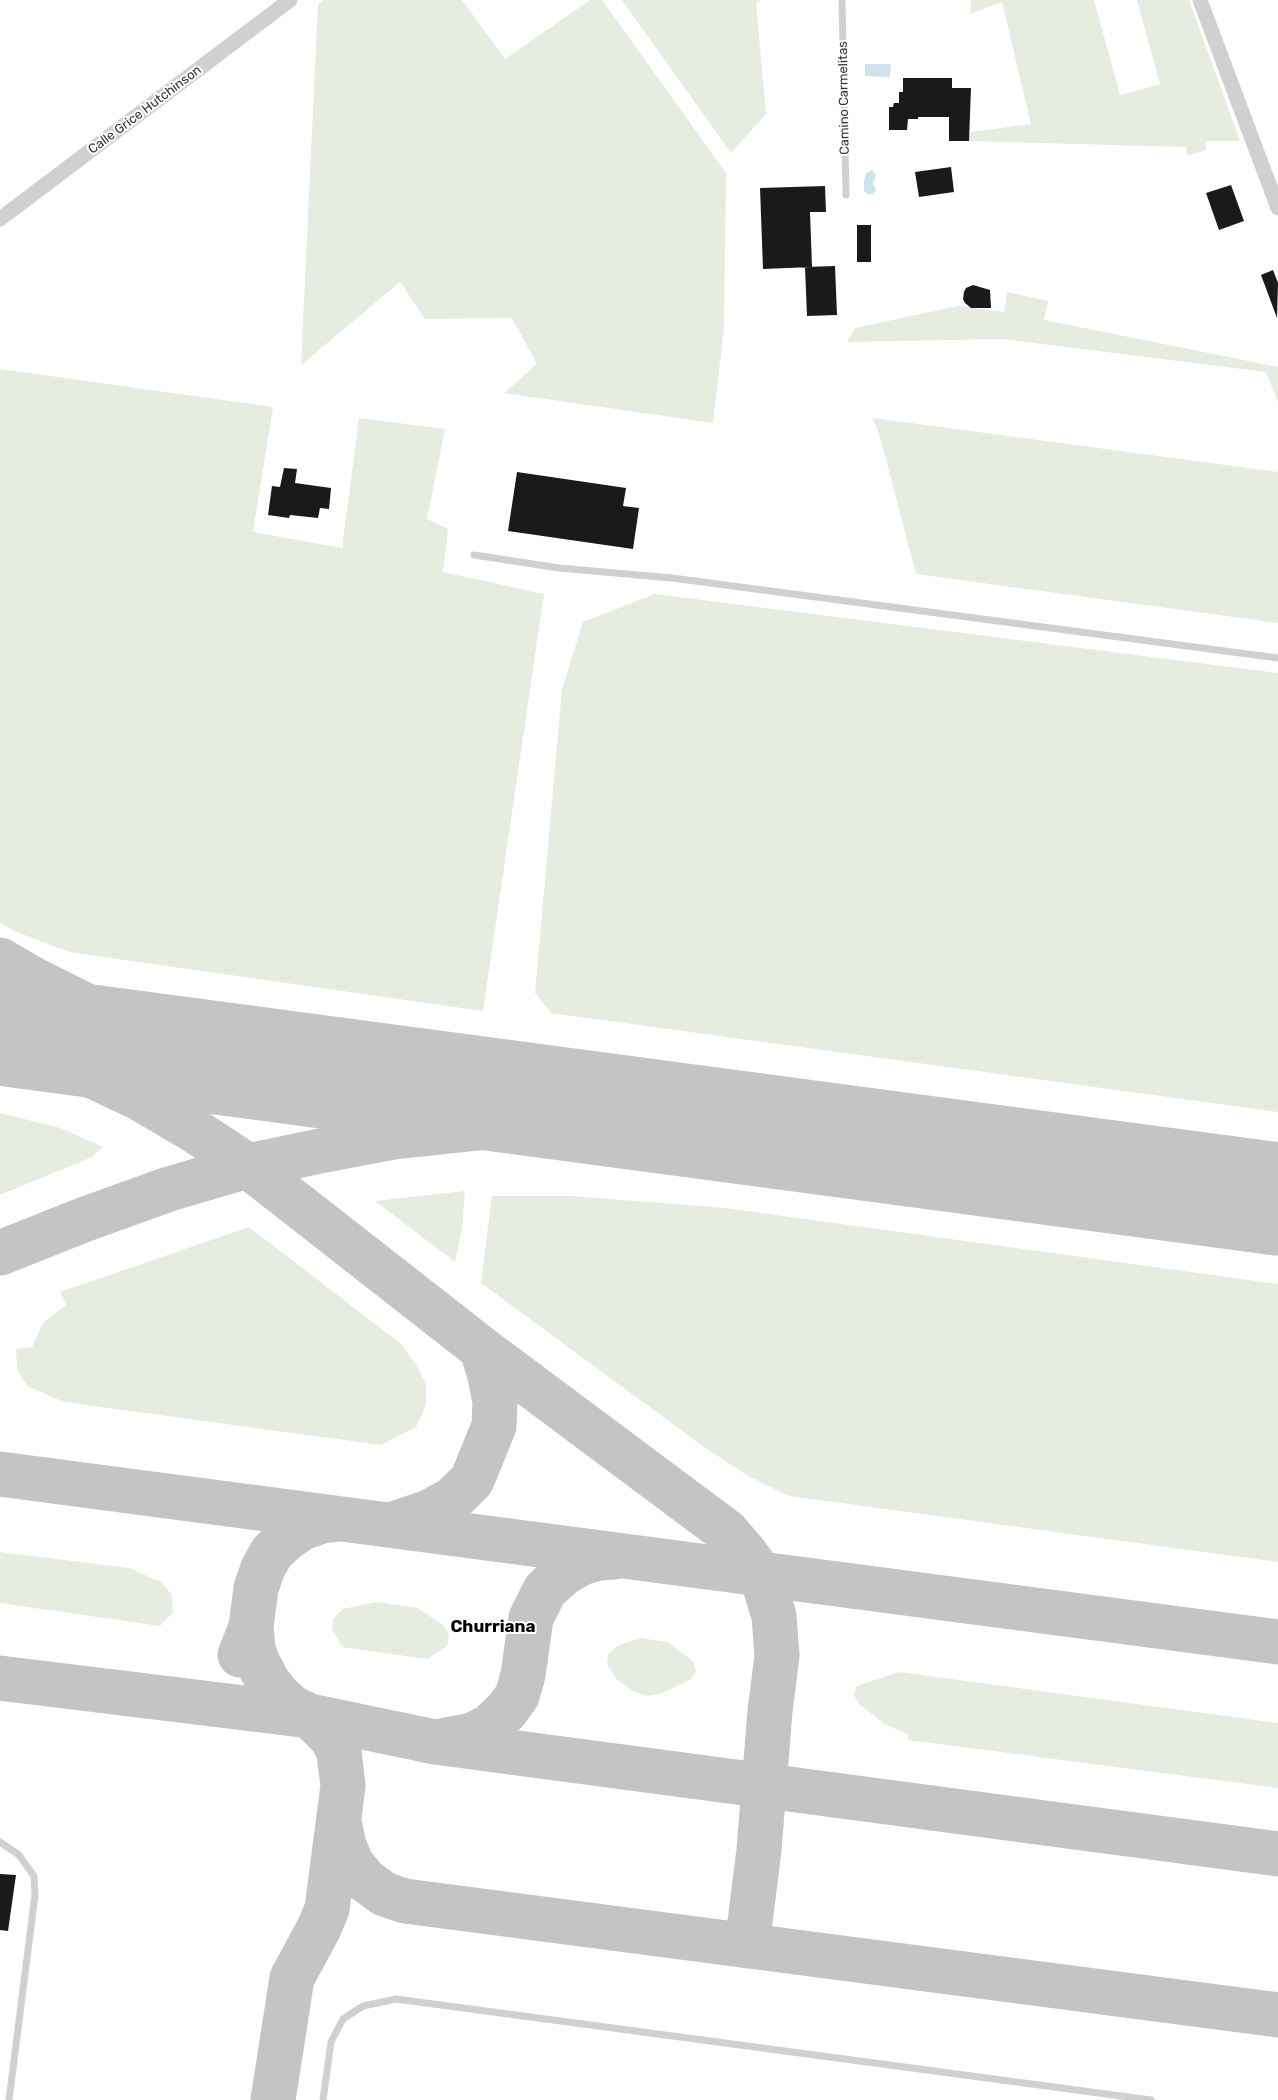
<!DOCTYPE html>
<style>
body{margin:0}
canvas{display:block;background:#fff}
</style>
<canvas width="1278" height="2100"></canvas>
<script>
const g = document.querySelector('canvas').getContext('2d');
g.lineJoin = 'round';
function fillPath(path, color) {
  g.fillStyle = color;
  g.fill(path, 'evenodd');
}
function shape(rows) {
  const path = new Path2D();
  for (const r of rows) {
    path.moveTo(r[0], r[1]);
    for (let i = 2; i < r.length; i += 2) path.lineTo(r[i], r[i + 1]);
  }
  return path;
}
function trace(path, color, width, dash) {
  g.strokeStyle = color;
  g.lineWidth = width;
  g.lineCap = dash ? 'butt' : 'round';
  g.setLineDash(dash || []);
  g.stroke(path);
}
function drawText(font, color, halo, rows, align = 'center') {
  g.font = font + ' Rubik,sans-serif';
  g.lineWidth = 4;
  g.setLineDash([]);
  g.textBaseline = 'middle';
  g.strokeStyle = halo;
  g.fillStyle = color;
  for (const [text, x, y, turn = 0] of rows) {
    g.save();
    g.translate(x, y);
    g.rotate((+turn || 0) * Math.PI / 180);
    g.textAlign = isNaN(turn) ? turn : align;
    if (halo) g.strokeText(text, 0, 0);
    g.fillText(text, 0, 0);
    g.restore();
  }
}
const green = shape([
 [324,0,462,0,505,59,590,0,602,0,726,173,724,327,713,423,504,393,537,364,512,318,425,319,400,282,301,365,318,4],
 [622,0,761,0,756,3,766,114,731,153],
 [971,0,1094,0,1120,95,1160,84,1137,0,1189,0,1240,141,1206,141,1206,150,1187,156,1186,147,969,141,970,132,1031,124,1002,2,970,14],
 [1007,292,1048,301,1044,320,1278,367,1278,402,1266,372,1002,339,847,342,855,328,958,306,1004,312],
 [0,369,273,407,253,532,342,548,359,418,445,429,427,519,448,529,443,572,544,594,483,1011,69,952,14,931,0,923],
 [873,418,1278,472,1278,623,916,574,881,440],
 [655,594,1278,673,1278,1112,551,1013,535,993,562,689,583,622],
 [0,1113,60,1128,103,1147,92,1157,0,1195],
 [465,1191,462,1229,455,1262,375,1201],
 [492,1196,571,1196,725,1208,1278,1284,1278,1562,789,1496,750,1477,704,1447,481,1283],
 [249,1227,401,1344,415,1363,426,1384,426,1405,416,1427,381,1445,64,1402,27,1386,17,1369,16,1349,32,1347,44,1322,66,1305,60,1292],
 [0,1552,129,1568,161,1582,172,1595,173,1612,160,1626,0,1603],
 [377,1602,418,1608,444,1626,449,1636,447,1646,427,1659,342,1647,332,1629,333,1619,343,1609],
 [640,1638,667,1642,693,1661,696,1671,690,1680,659,1694,648,1696,633,1691,616,1679,607,1664,608,1654,617,1646],
 [899,1672,1278,1723,1278,1788,908,1740,908,1734,886,1725,858,1703,854,1695,857,1686]
]);
const water = shape([
 [865,64,891,64,890,77,865,76],
 [872,170,876,175,873,184,876,190,873,194,869,195,864,191,864,181,866,173]
]);
const taxiway = shape([
 [0,960,31,978,95,1010,157,1034,294,1068],
 [0,1044,32,1053,84,1072,141,1099,192,1129,248,1166,482,1349,726,1531,745,1553,761,1575,767,1593,774,1616,777,1656,770,1711,759,1850,747,1946],
 [0,1253,83,1220,169,1189,248,1166,320,1151,394,1137,488,1127,559,1123,714,1124],
 [0,1474,1278,1642],
 [393,1524,429,1512,453,1499,472,1480,494,1426,495,1402,490,1376,482,1349],
 [251,1627,253,1649,258,1663,268,1682,279,1696,293,1708,310,1716,331,1737,339,1752,343,1786,327,1909,319,1928,292,1978,273,2100],
 [240,1655,251,1627,256,1588,263,1568,272,1552,286,1539,302,1528,322,1521,340,1519],
 [0,1678,310,1716,435,1742,1278,1854],
 [441,1741,472,1735,490,1726,506,1711,517,1696,523,1675,531,1618,545,1590,564,1573,581,1563,599,1558,614,1557],
 [339,1822,344,1845,351,1863,365,1880,384,1894,405,1901,1278,2015]
]);
const runway = shape([
 [0,1029,1278,1199]
]);
const building = shape([
 [903,78,952,78,952,88,971,88,969,141,949,141,949,117,918,117,918,119,908,119,907,130,889,130,889,107,893,107,894,103,899,103,899,92,903,92],
 [951,167,954,192,919,197,915,172],
 [1231,185,1244,221,1219,230,1206,193],
 [825,186,826,212,810,212,812,267,763,269,760,188],
 [857,225,871,225,871,262,857,262],
 [835,266,837,315,807,316,805,267],
 [1273,270,1278,283,1277,318,1261,275],
 [973,285,990,290,991,308,971,308,965,303,963,299,964,292,966,288],
 [284,468,297,469,295,483,331,488,329,509,320,508,318,518,290,515,289,518,268,515,272,486,280,487],
 [517,472,626,488,623,506,639,508,633,549,508,531],
 [0,1874,16,1875,8,1931,0,1930]
]);
const lane = shape([
 [842,0,846,195],
 [474,555,559,568,672,578,1278,658],
 [0,1842,19,1855,34,1876,35,1895,9,2100],
 [323,2100,331,2042,343,2019,363,2006,396,1999,1151,2100]
]);
const street = shape([
 [1200,0,1278,208],
 [0,219,290,0]
]);
const streetNames = [
 ["Camino Carmelitas",844,98,-91],
 ["Calle Grice Hutchinson",145,110,-37]
];
const districtNames = [
 ["Churriana",493,1627]
];
fillPath(green, '#e6ecdf');
fillPath(water, '#cfe2ee');
trace(taxiway, '#c4c4c4', 45);
trace(runway, '#c4c4c4', 113);
fillPath(building, '#1a1a1a');
trace(lane, '#d0d0d0', 7);
trace(street, '#d0d0d0', 15);
drawText('13px', '#333', '#fff', streetNames);
drawText('bold 17px', '#000', '#fff', districtNames);
</script>
